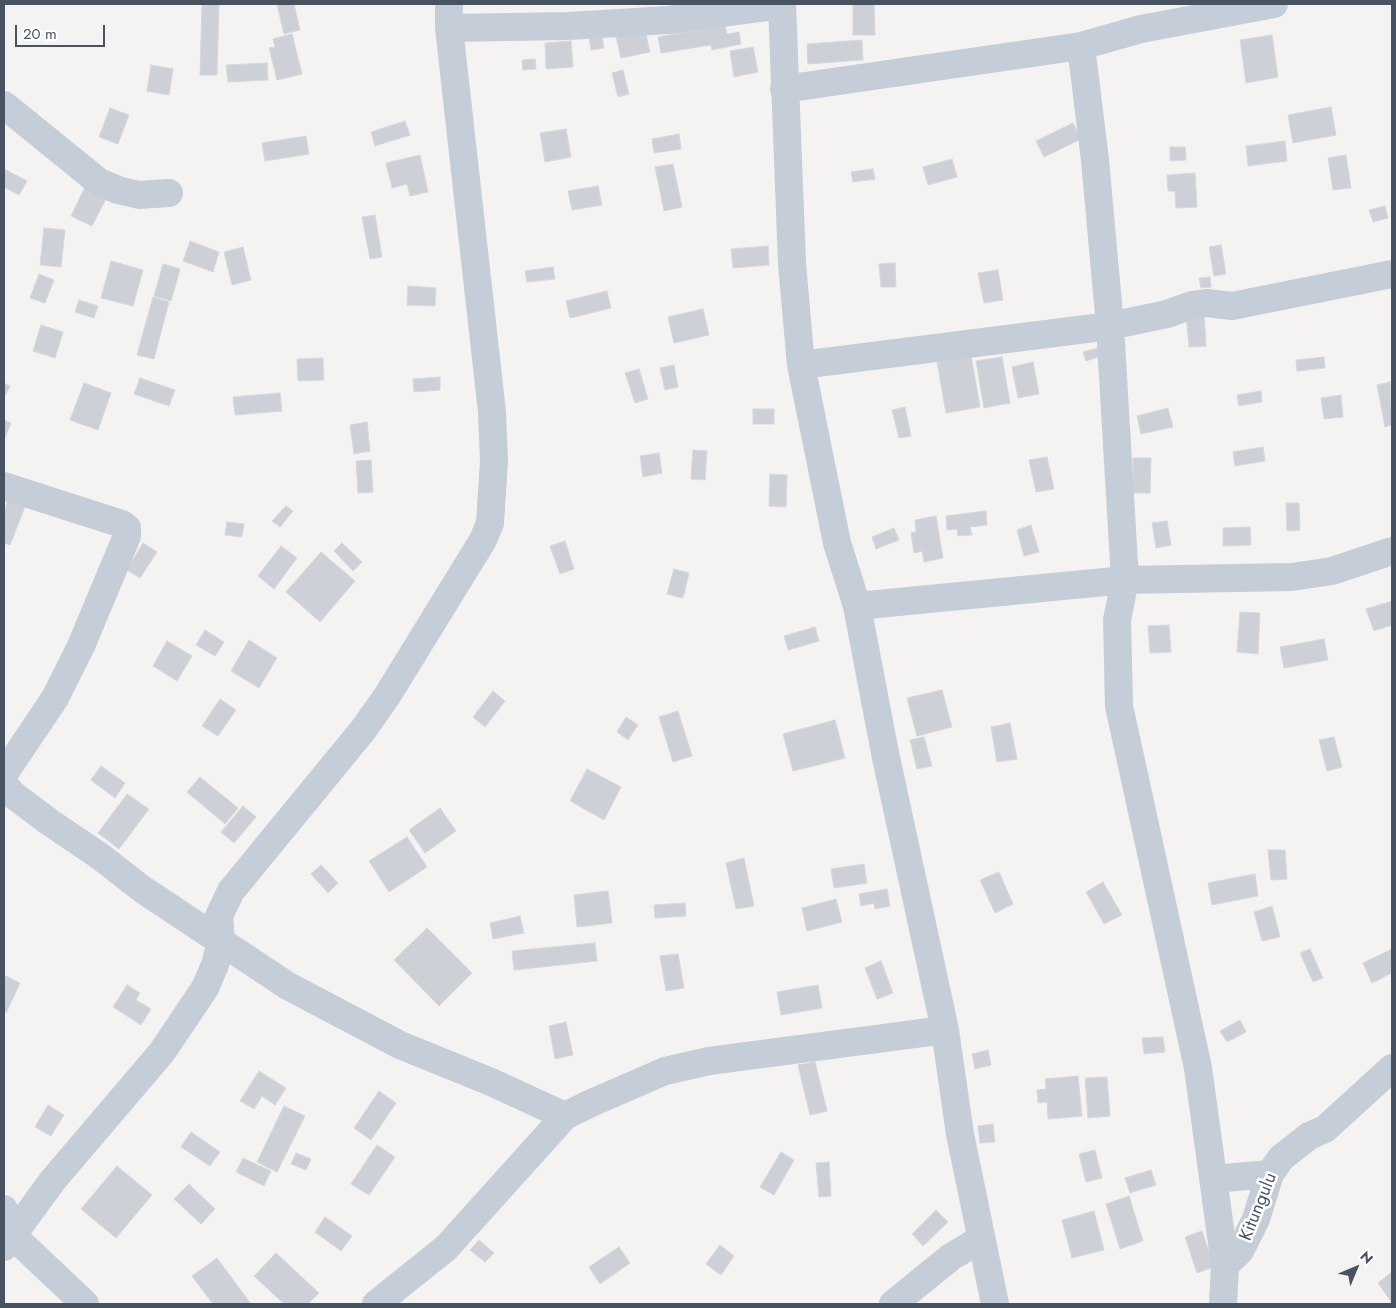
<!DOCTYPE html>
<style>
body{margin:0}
#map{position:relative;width:1396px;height:1308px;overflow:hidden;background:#f5f2f2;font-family:Jost,sans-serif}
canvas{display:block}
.frame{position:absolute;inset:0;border:5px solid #485362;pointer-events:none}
.north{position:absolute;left:1331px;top:1243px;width:50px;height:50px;-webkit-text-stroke:4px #fff;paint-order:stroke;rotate:45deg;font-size:14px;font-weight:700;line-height:20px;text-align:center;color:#485362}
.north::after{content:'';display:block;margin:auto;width:18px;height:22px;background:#485362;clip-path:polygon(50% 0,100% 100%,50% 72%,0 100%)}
.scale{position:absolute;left:15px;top:25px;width:90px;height:22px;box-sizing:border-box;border:2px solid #485362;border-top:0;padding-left:6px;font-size:15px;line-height:18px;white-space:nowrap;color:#485362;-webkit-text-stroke:4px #fff;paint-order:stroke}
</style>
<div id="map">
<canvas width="1396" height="1308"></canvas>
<div class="frame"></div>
<div class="north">N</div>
<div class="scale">20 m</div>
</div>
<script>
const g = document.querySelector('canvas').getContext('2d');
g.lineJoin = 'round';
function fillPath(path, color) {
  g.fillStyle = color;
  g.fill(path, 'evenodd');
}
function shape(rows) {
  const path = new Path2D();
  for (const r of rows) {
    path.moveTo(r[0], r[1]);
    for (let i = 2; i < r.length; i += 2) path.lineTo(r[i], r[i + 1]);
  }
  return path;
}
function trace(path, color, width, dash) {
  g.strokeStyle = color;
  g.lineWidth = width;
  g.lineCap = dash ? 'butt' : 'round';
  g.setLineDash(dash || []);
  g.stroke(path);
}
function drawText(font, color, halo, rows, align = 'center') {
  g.font = font + ' Jost,sans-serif';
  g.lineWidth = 5;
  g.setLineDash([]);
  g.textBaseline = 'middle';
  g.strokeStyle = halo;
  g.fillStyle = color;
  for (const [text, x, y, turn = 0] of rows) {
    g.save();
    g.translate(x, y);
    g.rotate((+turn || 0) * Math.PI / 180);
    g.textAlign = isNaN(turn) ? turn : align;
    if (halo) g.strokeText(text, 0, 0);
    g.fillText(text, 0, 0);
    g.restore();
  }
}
const building = shape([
 [202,4,219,4,217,75,200,75,202,4],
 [277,4,294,4,300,30,284,34,277,4],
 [853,4,874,4,875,35,853,35,853,4],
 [725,25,727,34,739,32,741,44,712,50,711,45,661,53,658,37,725,25],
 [601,29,604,48,591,50,588,31,601,29],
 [645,30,650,52,621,58,616,36,645,30],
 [292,34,302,74,277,80,269,48,275,47,273,39,292,34],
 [1272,35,1278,77,1246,83,1240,40,1272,35],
 [862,40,863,60,808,64,807,44,862,40],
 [571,41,573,67,546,69,545,43,571,41],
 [753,47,758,72,734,77,730,51,753,47],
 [535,59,536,69,523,70,522,60,535,59],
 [267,63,268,80,228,82,226,65,267,63],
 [151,65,173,69,169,95,147,91,151,65],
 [623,70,629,94,618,97,612,73,623,70],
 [1331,107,1336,135,1293,143,1288,115,1331,107],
 [110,108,129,115,118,144,99,137,110,108],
 [405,121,410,135,375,146,371,132,405,121],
 [1073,123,1081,139,1044,157,1036,141,1073,123],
 [566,129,571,157,545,162,540,133,566,129],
 [679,134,681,149,654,153,652,139,679,134],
 [306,136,309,154,265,161,262,143,306,136],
 [1285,141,1287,161,1248,166,1246,146,1285,141],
 [1170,147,1185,147,1186,160,1170,161,1170,147],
 [420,155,428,192,410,196,407,184,392,188,386,163,420,155],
 [1346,155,1351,188,1333,190,1328,158,1346,155],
 [952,159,957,177,928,185,923,167,952,159],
 [673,164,682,207,664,211,655,167,673,164],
 [4,169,27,181,19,195,4,187,4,169],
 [873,169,875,179,853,182,851,172,873,169],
 [1195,173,1197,207,1176,208,1175,191,1168,191,1167,175,1195,173],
 [86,185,108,195,92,226,71,216,86,185],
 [598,186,602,205,572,210,568,191,598,186],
 [1385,206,1388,218,1373,222,1369,210,1385,206],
 [375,215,382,257,370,259,362,217,375,215],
 [44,228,65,230,61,267,40,265,44,228],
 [190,241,219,252,213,272,183,261,190,241],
 [1221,245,1226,274,1214,276,1209,247,1221,245],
 [768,246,769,265,733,268,731,249,768,246],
 [243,247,251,280,232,285,224,252,243,247],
 [111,261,143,270,133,306,101,298,111,261],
 [895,263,896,287,881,287,879,264,895,263],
 [163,264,180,269,171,301,154,296,163,264],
 [553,267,555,279,527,282,525,271,553,267],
 [998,270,1003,300,984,303,978,273,998,270],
 [39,274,54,280,45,303,30,298,39,274],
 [1210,277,1211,287,1201,288,1199,278,1210,277],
 [408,286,436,288,435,306,407,305,408,286],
 [607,291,611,308,570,318,566,301,607,291],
 [153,297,169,302,154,359,137,355,153,297],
 [79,300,98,306,94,318,75,312,79,300],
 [703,309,709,335,674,343,668,317,703,309],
 [1204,312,1206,346,1189,347,1186,313,1204,312],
 [41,325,63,332,55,358,33,351,41,325],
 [1098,348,1101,356,1086,361,1083,352,1098,348],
 [971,356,980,407,946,413,937,362,971,356],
 [1002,357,1010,403,984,408,976,361,1002,357],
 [1324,357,1325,368,1297,371,1296,360,1324,357],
 [323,358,324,380,298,381,297,359,323,358],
 [1033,362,1039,394,1018,398,1012,367,1033,362],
 [674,365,678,387,665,390,660,368,674,365],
 [639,369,648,399,635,403,625,373,639,369],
 [440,377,440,390,414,392,413,379,440,377],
 [140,378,175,390,169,406,134,394,140,378],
 [1390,382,1392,425,1385,427,1377,385,1390,382],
 [4,383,10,386,4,398,4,383],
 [84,383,111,393,98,430,70,420,84,383],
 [1261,391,1262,402,1239,406,1237,395,1261,391],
 [280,393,282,411,235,415,233,397,280,393],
 [1341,395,1343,417,1324,419,1321,398,1341,395],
 [905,407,911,436,899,438,892,410,905,407],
 [1168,408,1173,427,1141,434,1137,416,1168,408],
 [753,409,774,409,774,424,753,424,753,409],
 [4,420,11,423,4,440,4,420],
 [367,422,370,451,354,454,350,425,367,422],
 [1263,447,1265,461,1235,466,1233,452,1263,447],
 [693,450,707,451,705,480,691,479,693,450],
 [659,453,662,473,643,477,640,456,659,453],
 [1047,457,1054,489,1036,492,1029,460,1047,457],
 [1133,458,1151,458,1150,493,1133,493,1133,458],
 [371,460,373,492,358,493,356,461,371,460],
 [770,474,787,475,786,507,769,506,770,474],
 [9,497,26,504,10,545,4,543,4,511,9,497],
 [1286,503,1299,503,1300,530,1287,531,1286,503],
 [286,506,293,511,280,527,272,521,286,506],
 [986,511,987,525,970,527,972,535,958,536,957,529,947,530,946,516,986,511],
 [936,516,943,558,924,562,922,551,914,553,911,533,916,532,915,520,936,516],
 [1167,521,1171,545,1156,548,1152,523,1167,521],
 [227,522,244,524,242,537,225,535,227,522],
 [1031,525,1039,552,1024,556,1017,530,1031,525],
 [1250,527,1251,545,1223,546,1223,528,1250,527],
 [894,528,899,540,876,549,872,537,894,528],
 [565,541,574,569,560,574,550,546,565,541],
 [143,543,157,552,140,578,127,570,143,543],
 [342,543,362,562,353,571,334,551,342,543],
 [281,546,297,558,274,589,258,576,281,546],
 [321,552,355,581,320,622,286,592,321,552],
 [674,569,689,573,683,598,667,594,674,569],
 [1392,601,1392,625,1374,631,1366,609,1392,601],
 [1240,612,1260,613,1258,654,1237,652,1240,612],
 [1169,625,1171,652,1150,653,1148,626,1169,625],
 [815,627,819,641,788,650,784,636,815,627],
 [205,630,224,642,215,656,196,645,205,630],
 [1324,639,1328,660,1284,668,1280,647,1324,639],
 [249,640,277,658,259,688,231,671,249,640],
 [167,641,192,656,177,681,153,666,167,641],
 [942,690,952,727,917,736,907,698,942,690],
 [493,691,505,701,485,727,473,717,493,691],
 [220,699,236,710,218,736,202,726,220,699],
 [678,711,692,756,673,762,659,717,678,711],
 [626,717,638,725,628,740,617,732,626,717],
 [835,720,845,758,793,771,783,734,835,720],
 [1010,723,1017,759,997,762,991,727,1010,723],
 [924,737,932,766,917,769,910,740,924,737],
 [1334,737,1342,767,1327,771,1319,740,1334,737],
 [101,766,125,783,115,798,91,780,101,766],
 [587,769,621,787,604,820,570,801,587,769],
 [200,777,238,808,225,824,187,792,200,777],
 [127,794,149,809,119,849,98,833,127,794],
 [243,806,256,817,234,843,221,832,243,806],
 [440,808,456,831,425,853,409,830,440,808],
 [407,837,427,867,389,892,369,861,407,837],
 [1268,850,1285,850,1287,879,1271,880,1268,850],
 [744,858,754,906,736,909,726,863,744,858],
 [864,864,867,883,834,888,831,869,864,864],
 [321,865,338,883,328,893,311,874,321,865],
 [999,872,1013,904,995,913,980,880,999,872],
 [1255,874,1258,896,1212,905,1208,883,1255,874],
 [1103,882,1122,915,1104,924,1086,892,1103,882],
 [887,889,890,906,875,909,874,903,861,906,859,894,887,889],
 [608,891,612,923,577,927,574,895,608,891],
 [836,899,842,922,807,931,802,908,836,899],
 [685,903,686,916,655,918,654,905,685,903],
 [1272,906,1280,937,1262,941,1254,912,1272,906],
 [520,916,524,933,493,939,490,923,520,916],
 [427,928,472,973,439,1006,394,960,427,928],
 [595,943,597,961,514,970,512,951,595,943],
 [1310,949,1323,978,1313,982,1300,953,1310,949],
 [1392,949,1392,973,1372,983,1363,963,1392,949],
 [678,954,684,988,666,991,660,956,678,954],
 [881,961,893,993,877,999,865,968,881,961],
 [4,975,20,983,6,1013,4,1012,4,975],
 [127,985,140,993,136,1000,151,1009,141,1025,113,1007,127,985],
 [818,985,822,1008,781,1015,777,992,818,985],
 [1240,1020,1246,1032,1227,1042,1220,1031,1240,1020],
 [566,1022,573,1055,555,1059,549,1026,566,1022],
 [1163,1037,1165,1052,1144,1054,1142,1038,1163,1037],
 [988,1050,991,1065,975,1069,972,1054,988,1050],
 [815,1062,827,1111,810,1115,798,1065,815,1062],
 [259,1071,286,1088,275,1105,262,1096,254,1109,240,1101,259,1071],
 [1078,1076,1082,1116,1048,1119,1047,1102,1038,1103,1037,1090,1046,1089,1045,1079,1078,1076],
 [1107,1077,1110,1116,1088,1118,1085,1078,1107,1077],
 [379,1091,396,1103,371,1140,354,1128,379,1091],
 [48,1105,64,1115,51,1136,35,1127,48,1105],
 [284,1106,305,1116,277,1172,257,1162,284,1106],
 [993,1124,995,1142,980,1143,978,1126,993,1124],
 [191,1132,220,1152,210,1166,181,1147,191,1132],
 [377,1145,395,1157,369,1195,351,1184,377,1145],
 [1095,1150,1102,1178,1086,1182,1079,1154,1095,1150],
 [781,1152,794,1160,774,1195,760,1187,781,1152],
 [296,1153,311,1159,306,1170,291,1164,296,1153],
 [243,1158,271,1171,264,1186,236,1172,243,1158],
 [829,1162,831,1196,819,1197,816,1163,829,1162],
 [117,1166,152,1195,116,1238,81,1209,117,1166],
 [1151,1170,1156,1185,1130,1193,1125,1178,1151,1170],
 [189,1184,215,1209,201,1224,174,1199,189,1184],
 [1129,1196,1143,1241,1120,1249,1106,1204,1129,1196],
 [936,1210,948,1222,923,1246,912,1234,936,1210],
 [1094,1211,1104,1250,1072,1258,1062,1220,1094,1211],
 [325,1217,352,1236,341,1251,315,1232,325,1217],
 [1202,1231,1214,1267,1197,1273,1185,1237,1202,1231],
 [479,1240,494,1253,485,1262,470,1250,479,1240],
 [720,1245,734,1256,721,1275,706,1264,720,1245],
 [619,1247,630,1263,600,1284,589,1267,619,1247],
 [276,1253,319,1293,308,1304,284,1304,254,1276,276,1253],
 [217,1258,251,1304,213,1304,192,1276,217,1258],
 [1392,1272,1392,1303,1378,1283,1392,1272]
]);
const minor = shape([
 [782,4,792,264,801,365,837,543,857,606,885,753,945,1030,960,1134,995,1304],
 [449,28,568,26,668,20,782,5],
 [1081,46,1095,160,1110,326,1125,580,1117,620,1119,706,1198,1068,1225,1265,1223,1304],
 [784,89,1081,46,1141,29,1274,4],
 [4,105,99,182,118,190,139,195,169,193],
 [801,365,1110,326,1167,314,1192,305,1207,303,1232,306,1392,274],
 [4,486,122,524,127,528,127,536,81,646,55,698,4,774],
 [857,606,1125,580,1292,577,1332,571,1392,551],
 [4,784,12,794,48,821,101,857,142,889,288,986,400,1045,491,1082,565,1116],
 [1213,1179,1270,1174],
 [4,1209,12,1235,85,1304],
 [4,1247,53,1180,162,1052,205,988,215,965,221,942,219,916,231,891,363,730,387,696,483,540,490,523,494,461,492,412,449,28,449,4],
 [1225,1265,1240,1251,1256,1219,1270,1174,1281,1158,1309,1136,1325,1129,1392,1068],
 [376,1304,446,1248,565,1116,589,1104,665,1071,709,1061,945,1030],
 [893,1304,951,1257,981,1239]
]);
const streetNames = [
 ["Kitungulu",1259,1207,-68]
];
fillPath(building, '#ced0d8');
trace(building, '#d6d7de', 1);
trace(minor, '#c5cdd8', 28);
drawText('18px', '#485362', '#fff', streetNames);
</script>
